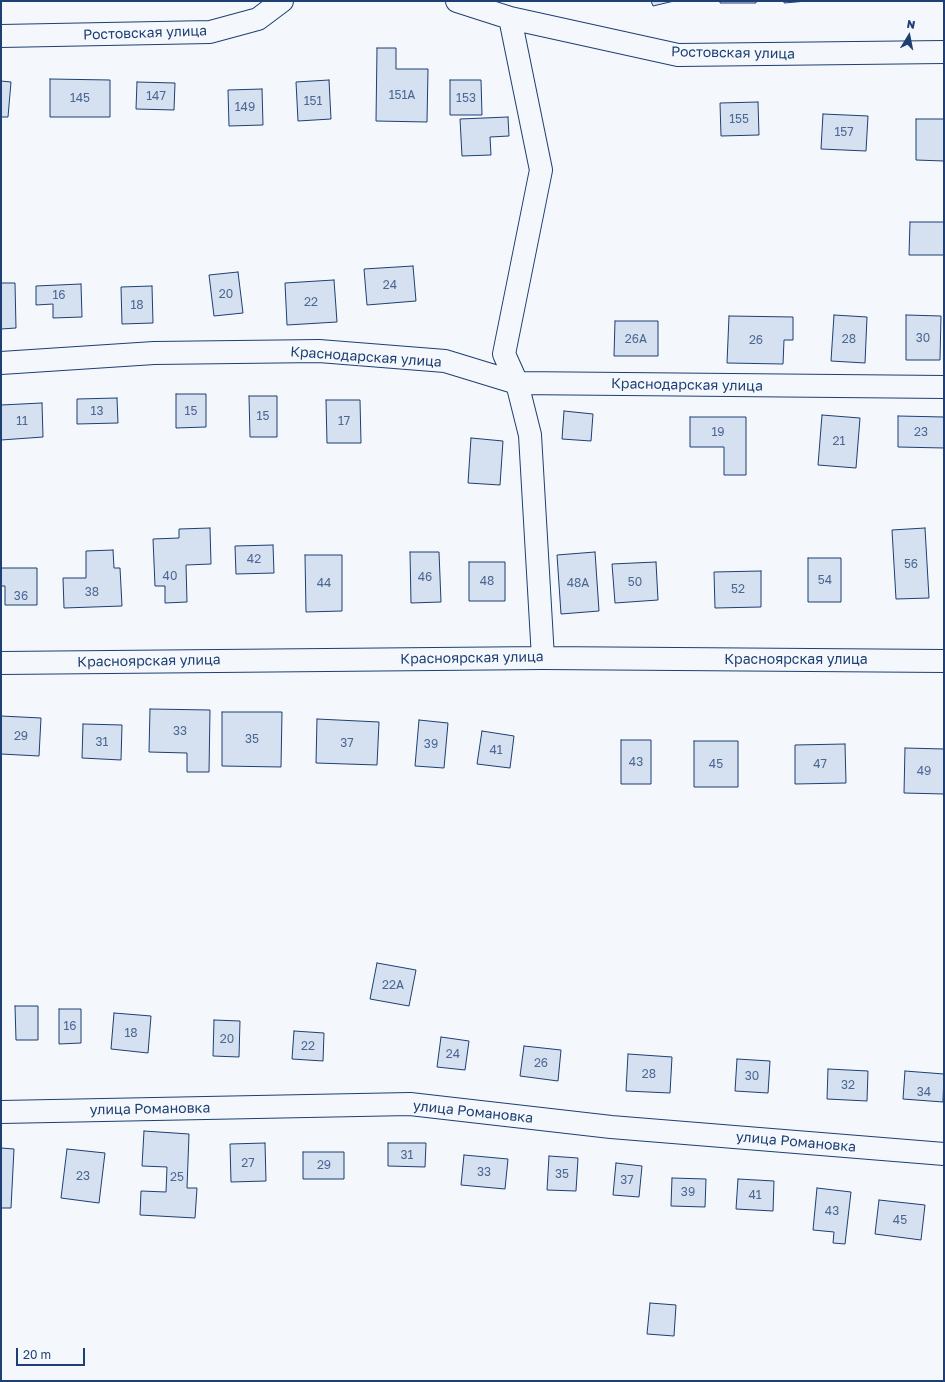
<!DOCTYPE html>
<meta charset="utf-8">
<style>
body{margin:0}
#map{position:relative;width:945px;height:1382px;overflow:hidden;background:#f4f7fb;font-family:"Golos Text",sans-serif}
canvas{display:block}
.frame{position:absolute;inset:0;border:2px solid #1d3f73;pointer-events:none}
.north{position:absolute;left:889px;top:16px;width:40px;height:40px;-webkit-text-stroke:3px #f4f7fb;paint-order:stroke;rotate:10deg;font-size:11px;font-weight:700;line-height:16px;text-align:center;color:#1d3f73}
.north::after{content:'';display:block;margin:auto;width:14px;height:18px;background:#1d3f73;clip-path:polygon(50% 0,100% 100%,50% 72%,0 100%)}
.scale{position:absolute;left:16px;top:1348px;width:69px;height:18px;box-sizing:border-box;border:2px solid #1d3f73;border-top:0;padding-left:5px;font-size:12px;line-height:14px;white-space:nowrap;color:#1d3f73;-webkit-text-stroke:3px #f4f7fb;paint-order:stroke}
</style>
<div id="map">
<canvas width="945" height="1382"></canvas>
<div class="frame"></div>
<div class="north">N</div>
<div class="scale">20 m</div>
</div>
<script>
const g = document.querySelector('canvas').getContext('2d');
g.lineJoin = 'round';
function fillPath(path, color) {
  g.fillStyle = color;
  g.fill(path, 'evenodd');
}
function shape(rows) {
  const path = new Path2D();
  for (const r of rows) {
    path.moveTo(r[0], r[1]);
    for (let i = 2; i < r.length; i += 2) path.lineTo(r[i], r[i + 1]);
  }
  return path;
}
function trace(path, color, width, dash) {
  g.strokeStyle = color;
  g.lineWidth = width;
  g.lineCap = dash ? 'butt' : 'round';
  g.setLineDash(dash || []);
  g.stroke(path);
}
function drawText(font, color, halo, rows, align = 'center') {
  g.font = font + ' "Golos Text",sans-serif';
  g.lineWidth = 3;
  g.setLineDash([]);
  g.textBaseline = 'middle';
  g.strokeStyle = halo;
  g.fillStyle = color;
  for (const [text, x, y, turn = 0] of rows) {
    g.save();
    g.translate(x, y);
    g.rotate((+turn || 0) * Math.PI / 180);
    g.textAlign = isNaN(turn) ? turn : align;
    if (halo) g.strokeText(text, 0, 0);
    g.fillText(text, 0, 0);
    g.restore();
  }
}
const building = shape([
 [651,1,674,1,653,6,651,1],
 [720,1,756,1,756,3,720,3,720,1],
 [784,1,807,1,784,3,784,1],
 [377,48,396,48,396,69,428,69,427,122,376,121,377,48],
 [50,79,110,80,110,117,50,117,50,79],
 [329,80,331,119,298,121,296,82,329,80],
 [450,80,481,80,482,115,450,115,450,80],
 [1,81,11,82,8,117,1,117,1,81],
 [137,82,175,83,174,110,136,109,137,82],
 [262,89,263,125,229,126,228,90,262,89],
 [758,102,759,135,721,136,720,103,758,102],
 [823,114,868,116,866,151,821,149,823,114],
 [508,117,509,136,490,137,491,155,462,156,460,119,508,117],
 [916,119,944,119,944,161,916,160,916,119],
 [910,222,944,222,944,255,909,255,910,222],
 [413,266,416,301,367,305,364,269,413,266],
 [238,272,243,313,214,316,209,275,238,272],
 [334,280,337,322,287,325,285,283,334,280],
 [1,283,15,283,16,328,1,329,1,283],
 [81,284,82,317,53,318,53,304,36,305,36,286,81,284],
 [152,286,153,323,122,324,121,287,152,286],
 [834,315,867,317,865,363,831,361,834,315],
 [906,315,941,316,940,360,906,360,906,315],
 [729,316,793,317,793,340,784,340,783,364,727,363,729,316],
 [615,321,658,321,658,356,614,356,615,321],
 [176,394,206,394,206,427,176,428,176,394],
 [249,396,277,396,277,437,250,437,249,396],
 [117,398,118,423,77,424,77,399,117,398],
 [326,400,360,400,361,443,327,443,326,400],
 [42,403,43,437,1,440,1,405,42,403],
 [564,411,593,414,591,441,562,439,564,411],
 [822,415,860,418,856,468,818,465,822,415],
 [898,416,944,417,944,448,898,447,898,416],
 [690,417,746,417,746,475,724,475,724,447,690,447,690,417],
 [471,438,503,441,500,485,468,483,471,438],
 [210,528,211,564,186,565,187,602,165,603,165,586,155,586,153,539,179,538,179,529,210,528],
 [925,528,929,598,896,599,892,530,925,528],
 [273,545,274,573,236,574,235,546,273,545],
 [113,550,114,568,120,568,122,606,64,608,63,578,86,578,86,551,113,550],
 [410,552,439,552,441,602,411,603,410,552],
 [595,552,599,611,561,614,557,555,595,552],
 [305,555,342,555,342,611,306,612,305,555],
 [808,558,841,558,841,602,808,602,808,558],
 [469,562,505,562,505,601,469,601,469,562],
 [656,562,658,600,615,603,612,564,656,562],
 [1,568,37,568,37,605,5,605,5,586,1,586,1,568],
 [761,571,761,607,715,608,714,572,761,571],
 [150,709,210,710,209,772,187,772,187,753,149,752,150,709],
 [222,712,282,712,281,767,222,766,222,712],
 [1,716,41,718,39,756,1,754,1,716],
 [317,719,379,722,377,765,316,763,317,719],
 [419,720,448,723,444,768,415,766,419,720],
 [83,724,122,725,121,760,82,758,83,724],
 [482,731,514,736,510,768,477,764,482,731],
 [621,740,651,740,651,784,621,784,621,740],
 [694,741,738,741,738,787,694,787,694,741],
 [845,744,846,783,795,784,795,745,845,744],
 [905,748,944,749,944,794,904,793,905,748],
 [377,963,416,970,409,1006,370,999,377,963],
 [15,1006,38,1006,38,1040,16,1040,15,1006],
 [59,1009,81,1009,81,1043,59,1044,59,1009],
 [114,1013,151,1016,148,1053,111,1049,114,1013],
 [214,1020,240,1021,239,1057,213,1056,214,1020],
 [294,1031,324,1033,323,1061,292,1059,294,1031],
 [441,1037,469,1041,465,1070,437,1067,441,1037],
 [524,1046,561,1050,558,1081,520,1076,524,1046],
 [628,1054,672,1057,670,1093,626,1091,628,1054],
 [737,1059,770,1061,768,1093,735,1091,737,1059],
 [828,1069,868,1071,867,1101,827,1099,828,1069],
 [905,1071,944,1074,943,1102,903,1099,905,1071],
 [144,1131,189,1134,187,1188,197,1188,195,1218,140,1215,141,1191,166,1192,167,1167,142,1166,144,1131],
 [265,1143,266,1181,231,1182,230,1144,265,1143],
 [388,1143,426,1143,425,1167,388,1166,388,1143],
 [1,1148,14,1149,11,1208,1,1208,1,1148],
 [67,1149,105,1153,99,1203,61,1198,67,1149],
 [303,1152,344,1152,344,1179,303,1179,303,1152],
 [464,1155,508,1159,505,1189,461,1185,464,1155],
 [549,1156,578,1158,576,1191,547,1190,549,1156],
 [616,1163,642,1166,639,1197,613,1195,616,1163],
 [672,1178,706,1179,705,1207,671,1206,672,1178],
 [738,1179,774,1181,773,1211,736,1209,738,1179],
 [817,1188,851,1192,845,1244,833,1243,834,1232,813,1230,817,1188],
 [879,1200,925,1205,921,1240,875,1234,879,1200],
 [650,1303,676,1305,674,1336,647,1334,650,1303]
]);
const minor = shape([
 [457,1,510,18,678,55,944,52],
 [510,18,541,170,504,354,517,383,530,435,543,658],
 [1,36,210,32,258,19,282,1],
 [1,363,154,353,319,351,445,361,517,383,944,387],
 [1,663,543,658,944,661],
 [1,1112,410,1104,611,1127,944,1154]
]);
const numberNames = [
 ["151А",402,95],
 ["147",156,96],
 ["145",80,98],
 ["153",466,98],
 ["151",313,101],
 ["149",245,107],
 ["155",739,119],
 ["157",844,132],
 ["24",390,285],
 ["20",226,294],
 ["16",59,295],
 ["22",311,302],
 ["18",137,305],
 ["30",923,338],
 ["26А",636,339],
 ["28",849,339],
 ["26",756,340],
 ["13",97,411],
 ["15",191,411],
 ["15",263,416],
 ["11",22,421],
 ["17",344,421],
 ["19",718,432],
 ["23",921,432],
 ["21",839,441],
 ["42",254,559],
 ["56",911,564],
 ["40",170,576],
 ["46",425,577],
 ["54",825,580],
 ["48",487,581],
 ["50",635,582],
 ["44",324,583],
 ["48А",578,583],
 ["52",738,589],
 ["38",92,592],
 ["36",21,596],
 ["33",180,731],
 ["29",21,736],
 ["35",252,739],
 ["31",102,742],
 ["37",347,743],
 ["39",431,744],
 ["41",496,750],
 ["43",636,762],
 ["45",716,764],
 ["47",820,764],
 ["49",924,771],
 ["22А",393,985],
 ["16",70,1026],
 ["18",131,1033],
 ["20",227,1039],
 ["22",308,1046],
 ["24",453,1054],
 ["26",541,1063],
 ["28",649,1074],
 ["30",752,1076],
 ["32",848,1085],
 ["34",924,1092],
 ["31",407,1155],
 ["27",248,1163],
 ["29",324,1165],
 ["33",484,1172],
 ["35",562,1174],
 ["23",83,1176],
 ["25",177,1177],
 ["37",627,1180],
 ["39",688,1192],
 ["41",755,1195],
 ["43",832,1211],
 ["45",900,1220]
];
const streetNames = [
 ["Ростовская улица",145,33,-2],
 ["Ростовская улица",733,53,1],
 ["Краснодарская улица",366,357,4],
 ["Краснодарская улица",687,385,1],
 ["Красноярская улица",472,658,-1],
 ["Красноярская улица",796,660],
 ["Красноярская улица",149,661,-1],
 ["улица Романовка",150,1109,-1],
 ["улица Романовка",473,1112,6],
 ["улица Романовка",796,1142,5]
];
fillPath(building, '#d5e0f0');
trace(building, '#1d3f73', 1);
trace(minor, '#1d3f73', 24);
trace(minor, '#f4f7fb', 22);
drawText('12px', '#4b6792', null, numberNames);
drawText('14px', '#1d3f73', '#f4f7fb', streetNames);
</script>
